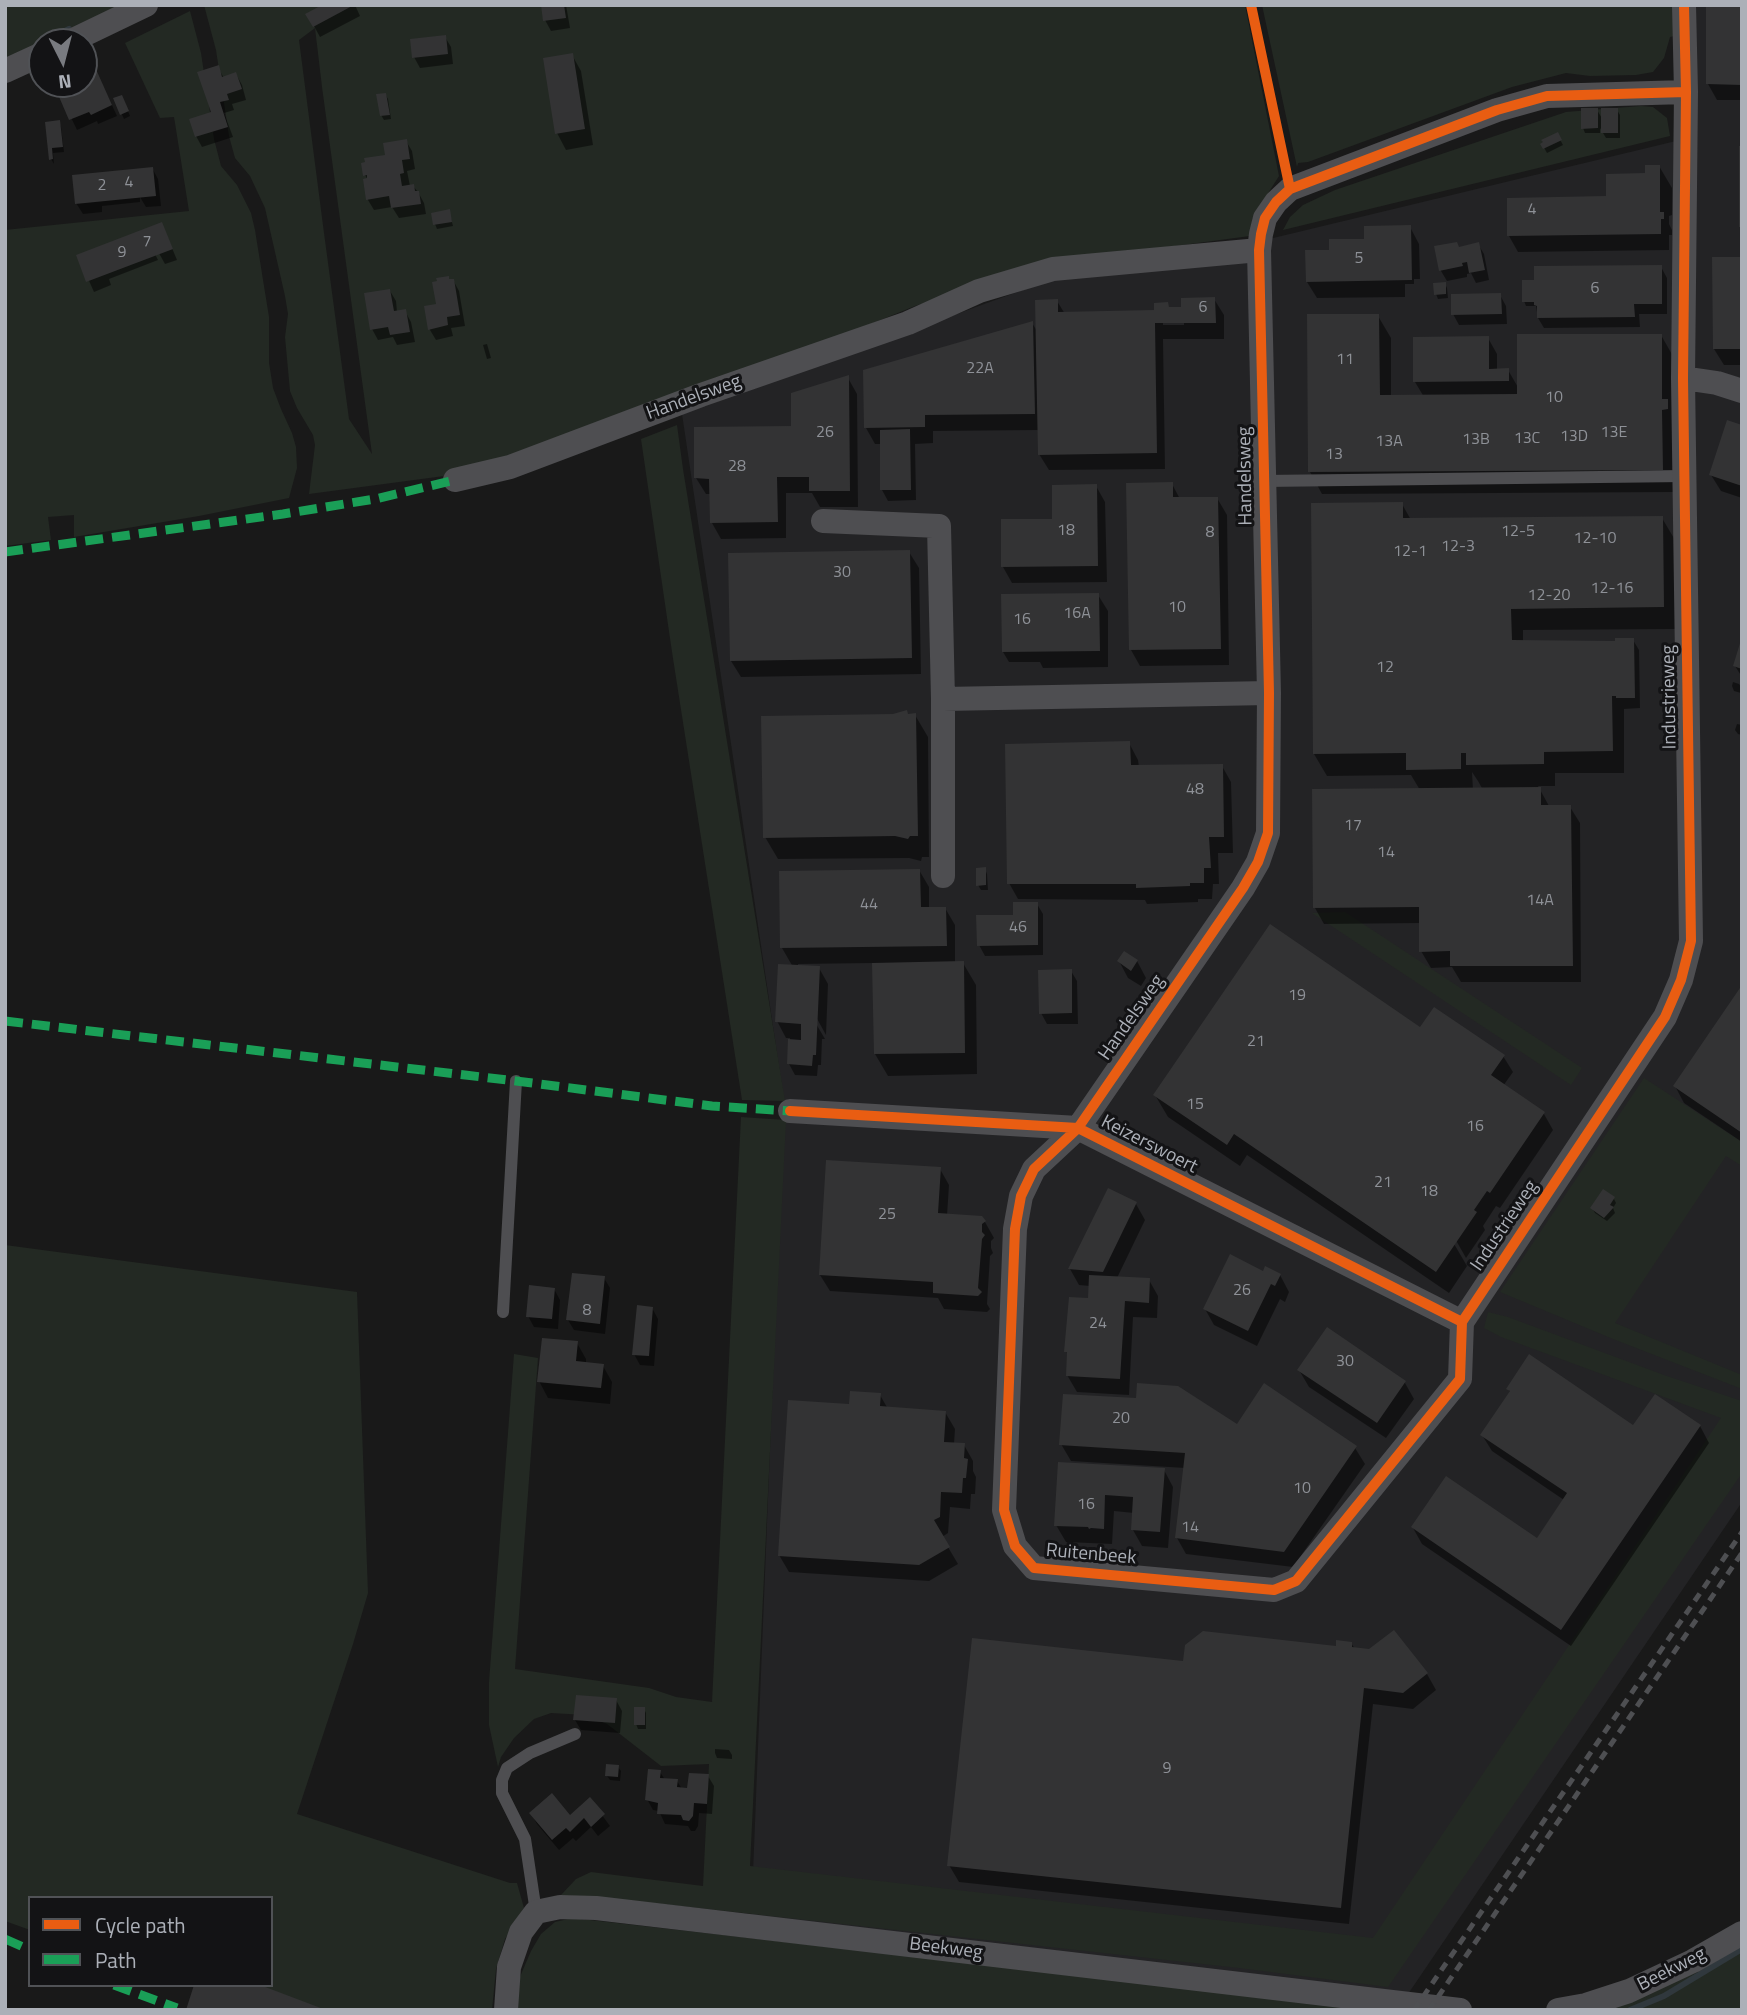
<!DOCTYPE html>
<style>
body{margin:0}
#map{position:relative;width:1747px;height:2015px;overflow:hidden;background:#191919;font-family:"Titillium Web",sans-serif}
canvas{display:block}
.frame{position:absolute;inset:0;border:7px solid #acb0b8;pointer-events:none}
.legend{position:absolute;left:28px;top:1896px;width:245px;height:91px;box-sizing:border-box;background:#131315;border:2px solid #505256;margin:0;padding:9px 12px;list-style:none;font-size:21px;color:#acb0b8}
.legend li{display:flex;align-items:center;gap:14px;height:35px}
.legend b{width:35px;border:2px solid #505256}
.north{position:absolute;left:28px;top:28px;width:70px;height:70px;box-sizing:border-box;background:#131315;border:2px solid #505256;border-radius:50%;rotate:174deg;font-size:19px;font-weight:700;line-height:28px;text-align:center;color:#acb0b8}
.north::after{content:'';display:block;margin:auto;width:24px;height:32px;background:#797b80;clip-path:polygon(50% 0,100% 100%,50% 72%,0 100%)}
</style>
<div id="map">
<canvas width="1747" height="2015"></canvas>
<div class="frame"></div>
<ul class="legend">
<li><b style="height:9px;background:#e95d12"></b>Cycle path</li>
<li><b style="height:9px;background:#1a9f57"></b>Path</li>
</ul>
<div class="north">N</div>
</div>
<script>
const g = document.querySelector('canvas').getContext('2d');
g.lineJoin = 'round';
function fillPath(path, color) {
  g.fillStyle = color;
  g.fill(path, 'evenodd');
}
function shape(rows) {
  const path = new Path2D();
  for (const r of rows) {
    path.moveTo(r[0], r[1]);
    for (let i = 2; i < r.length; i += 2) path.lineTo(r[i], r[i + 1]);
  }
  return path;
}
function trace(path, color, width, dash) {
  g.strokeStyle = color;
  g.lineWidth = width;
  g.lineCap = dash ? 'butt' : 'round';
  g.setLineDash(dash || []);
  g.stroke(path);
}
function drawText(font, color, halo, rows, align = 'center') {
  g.font = font + ' "Titillium Web",sans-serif';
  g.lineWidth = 6;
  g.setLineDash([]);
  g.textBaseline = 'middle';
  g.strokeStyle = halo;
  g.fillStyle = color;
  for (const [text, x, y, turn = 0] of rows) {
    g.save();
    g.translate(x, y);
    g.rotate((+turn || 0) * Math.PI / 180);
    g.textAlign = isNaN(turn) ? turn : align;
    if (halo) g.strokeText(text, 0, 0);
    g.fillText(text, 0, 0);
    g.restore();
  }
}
const built = shape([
 [1679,5,1742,5,1742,1502,1406,1997,751,1922,784,1100,682,414,1064,275,1240,246,1676,141]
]);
const green = shape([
 [5,5,130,5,54,42,42,42,5,63],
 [204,5,1245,5,1279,176,1253,217,1250,236,1063,261,915,306,851,332,459,474,309,494,315,445,313,435,297,408,290,391,285,337,288,314,285,296,265,208,250,176,235,158,229,136,216,50],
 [315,28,322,87,372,454,349,419,324,233,299,40],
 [1262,5,1674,5,1675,36,1670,37,1664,58,1653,72,1636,75,1590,76,1566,73,1512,87,1308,162,1298,163,1297,167],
 [190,11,201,53,214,139,221,166,237,185,251,213,255,230,269,317,269,363,273,388,281,409,292,433,296,447,297,468,289,498,199,516,74,537,74,515,48,517,51,540,5,546,5,230,189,211,174,117,160,118,125,43],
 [1641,106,1653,107,1667,118,1670,136,1283,230,1290,217,1303,205,1335,190,1566,112],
 [677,425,683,469,785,1101,742,1100,672,652,641,439],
 [1345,912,1582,1068,1571,1085,1312,913],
 [1644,1078,1742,1142,1742,1166,1726,1156,1615,1323,1742,1375,1742,1389,1613,1339,1500,1292],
 [741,1117,786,1120,750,1866,1373,1938,1721,1418,1501,1337,1484,1328,1488,1312,1508,1317,1664,1375,1742,1401,1742,1473,1388,1987,1239,1968,662,1904,561,1895,576,1879,591,1872,703,1886,709,1764,661,1766,607,1724,586,1715,551,1713,534,1719,514,1738,501,1757,498,1767,489,1725,489,1682,514,1354,538,1358,515,1669,649,1688,676,1697,712,1702],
 [5,1245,357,1292,368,1593,353,1644,297,1814,510,1883,517,1883,524,1908,505,1939,496,1969,492,2010,318,2010,255,1985,271,1985,271,1898,30,1898,30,1930,5,1921],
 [572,1918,963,1962,1372,2010,513,2010,519,1979,531,1951,541,1934,555,1922],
 [1742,1937,1742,2010,1595,2010]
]);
const shadow = shape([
 [325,5,355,5,360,16,320,37,308,15],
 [543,5,566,5,570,28,551,31,545,20],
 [1742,5,1742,100,1717,100,1708,84],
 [445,37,451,47,453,64,420,68,414,57],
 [572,55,581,71,593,145,566,150,557,133],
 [218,68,224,78,236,74,242,85,246,100,232,104,234,110,224,113,233,137,202,147,196,136,213,114],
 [95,69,117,116,98,124,97,121,77,130,56,86,60,84,84,84,84,73],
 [385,94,388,99,391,119,384,120,381,115],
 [115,99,124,101,130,116,124,119],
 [1597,110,1603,120,1617,110,1620,115,1620,138,1606,138,1600,128,1600,133,1585,133,1583,128],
 [59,122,61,127,64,152,53,153,54,164,51,159,47,124],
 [1557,134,1563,145,1547,153,1542,144],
 [406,141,412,151,415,169,407,171,410,186,413,186,418,192,424,203,426,214,399,218,392,207,374,210,368,200,368,180,365,175],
 [1659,166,1672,188,1672,215,1669,216,1669,224,1672,230,1672,235,1669,235,1669,250,1518,252,1509,236,1608,197],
 [152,168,158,179,161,206,146,207,140,197,140,202,102,206,102,212,83,214,76,203],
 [449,211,453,226,437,229,435,224],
 [162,224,177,260,165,264,155,246,152,248,158,260,109,279,111,285,94,292,78,256],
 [1410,227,1419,244,1420,279,1414,279,1414,284,1405,284,1405,297,1317,298,1307,282,1331,251],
 [1478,244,1484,254,1489,280,1476,283,1471,273,1467,274,1467,277,1447,281,1441,271,1436,248,1460,249],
 [1742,258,1742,365,1724,365,1714,349],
 [1661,267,1667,278,1667,314,1639,314,1640,327,1544,328,1538,318,1536,306,1526,306,1524,301],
 [453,280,459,291,465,326,451,328,453,336,436,340,430,330,426,308,438,306,450,281],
 [1445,284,1447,288,1448,298,1438,299,1436,294],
 [390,291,396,301,397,312,405,311,411,322,415,342,397,345,393,337,378,340,372,329],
 [1500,295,1506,306,1507,324,1459,325,1453,314],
 [1214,299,1224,315,1224,339,1163,339,1165,469,1049,470,1039,454,1039,430,933,431,933,443,915,444,916,500,888,501,882,490,882,444,875,444,866,428,1032,323,1037,331,1057,301,1065,314,1156,312,1167,304,1170,309,1183,309],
 [1163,321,1184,321,1184,325,1163,325],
 [1378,316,1391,338,1391,397,1424,397,1415,382,1488,338,1497,354,1497,370,1508,370,1519,389,1661,335,1674,358,1675,492,1322,494,1310,472],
 [487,344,491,358,487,359,483,345],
 [848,378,857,394,858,507,820,507,812,493,786,493,786,538,721,539,712,523,711,494,706,494,696,478,793,428],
 [1742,427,1742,498,1721,491,1711,475],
 [1172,484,1180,499,1217,498,1227,515,1229,665,1140,666,1131,650],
 [1096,486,1105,502,1107,582,1012,583,1003,567,1054,520],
 [1402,504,1411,520,1662,518,1675,540,1675,629,1523,630,1523,642,1617,642,1633,640,1639,650,1640,708,1624,709,1624,773,1555,773,1555,786,1538,786,1549,806,1570,807,1580,823,1581,982,1461,982,1452,967,1431,968,1421,951,1421,923,1324,924,1315,908,1420,790,1411,775,1327,776,1314,754,1312,505],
 [1472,772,1478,781,1483,790,1473,790],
 [909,552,919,568,921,674,741,677,731,661],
 [1098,595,1108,611,1108,667,1043,668,1040,662,1009,662,1003,652],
 [1742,644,1742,677,1735,666],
 [1733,682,1739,684,1742,688,1741,693,1734,691,1732,686],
 [915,715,928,737,929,857,922,857,921,861,909,858,778,859,765,837,908,716],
 [1737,724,1742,725,1742,735,1738,734,1735,730],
 [1129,743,1138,760,1139,767,1222,766,1231,782,1233,853,1218,853,1219,884,1213,884,1212,899,1198,899,1198,902,1147,904,1145,900,1018,899,1009,883],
 [985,869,987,874,988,890,981,890,978,885],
 [919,870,929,887,929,909,945,908,955,925,955,963,963,963,976,985,977,1074,888,1076,875,1054,874,963,798,964,798,967,819,968,828,984,826,1035,815,1015,812,1017,825,1039,822,1039,821,1065,818,1065,817,1076,795,1075,789,1064,790,1038,786,1038,777,1021,793,967,782,948],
 [1037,904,1043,914,1043,955,985,956,979,945,1015,916],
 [1119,961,1137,961,1146,978,1141,986,1128,978],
 [1071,971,1077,981,1078,1024,1047,1024,1041,1013],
 [1742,988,1742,1142,1684,1103,1675,1086],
 [1421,1030,1503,1056,1513,1072,1503,1086,1544,1114,1553,1130,1500,1208,1496,1206,1483,1226,1485,1230,1466,1258,1453,1235,1450,1237,1467,1266,1449,1293,1247,1155,1240,1166,1168,1117,1155,1095],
 [940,1169,949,1185,947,1216,985,1222,994,1238,991,1241,991,1248,993,1253,990,1256,987,1304,990,1309,987,1312,944,1309,938,1298,830,1291,820,1275],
 [1109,1191,1136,1204,1145,1220,1117,1278,1149,1280,1158,1296,1157,1318,1133,1317,1129,1395,1077,1392,1067,1375,1069,1356,1066,1351,1090,1300,1090,1286,1079,1285,1070,1269],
 [1614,1199,1616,1203,1613,1208,1615,1213,1607,1221,1595,1213,1592,1208],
 [1280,1275,1289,1292,1285,1302,1280,1299,1257,1346,1214,1325,1205,1309],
 [604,1278,610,1288,605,1334,574,1330,568,1320],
 [554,1289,560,1300,558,1329,534,1327,528,1316],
 [652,1308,658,1319,654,1366,640,1365,634,1354],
 [1327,1330,1405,1383,1414,1399,1386,1438,1309,1387,1299,1370],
 [577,1343,586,1359,586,1364,603,1366,612,1382,610,1404,548,1398,539,1381],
 [1508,1389,1634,1428,1700,1426,1709,1443,1571,1646,1422,1544,1413,1528,1537,1540,1564,1500,1492,1451,1482,1435,1511,1393],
 [880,1395,888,1409,945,1412,955,1429,954,1444,964,1445,973,1461,973,1471,976,1477,975,1494,971,1494,970,1509,950,1507,948,1533,942,1537,958,1564,929,1581,789,1572,779,1555,850,1406],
 [1237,1426,1355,1448,1365,1464,1293,1567,1186,1554,1177,1538,1185,1468,1071,1461,1061,1444],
 [1060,1464,1164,1470,1173,1487,1168,1548,1142,1546,1133,1530,1134,1513,1114,1511,1112,1544,1066,1542,1056,1525],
 [1351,1643,1355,1649,1427,1674,1436,1690,1413,1709,1373,1704,1349,1924,959,1882,949,1865,1337,1648],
 [616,1700,622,1711,620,1733,581,1730,575,1720],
 [644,1709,646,1713,646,1729,638,1729,636,1724],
 [715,1749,729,1750,732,1755,732,1759,717,1758,715,1753],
 [618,1767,621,1771,620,1781,610,1780,607,1776],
 [660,1772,665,1780,677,1781,682,1789,689,1790,708,1776,714,1786,712,1814,699,1813,698,1826,695,1831,691,1831,688,1826,665,1824,659,1811,653,1810,647,1799],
 [590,1799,610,1826,598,1836,591,1827,576,1841,573,1838,559,1850,537,1824,531,1813,570,1817]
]);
const stream = shape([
 [42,42,69,29],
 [1630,2010,1664,1996,1742,1949]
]);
const building = shape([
 [322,5,354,5,313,27,305,14],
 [541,5,564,5,566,18,543,21],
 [1706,5,1742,5,1742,85,1706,84],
 [446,35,448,54,412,58,410,39],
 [573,53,585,129,555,134,543,58],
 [219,65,222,77,236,72,242,89,227,94,229,100,220,102,228,127,195,137,189,119,211,112,197,72],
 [95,67,112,105,91,115,89,112,69,120,54,85,84,84,84,72],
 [386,93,390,115,380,116,376,94],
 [122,95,129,111,120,115,113,98],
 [1581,108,1598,108,1598,128,1581,129],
 [1601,108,1618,108,1618,133,1601,133],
 [60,120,63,147,52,148,53,159,49,160,45,122],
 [1558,132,1562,140,1543,149,1540,144,1543,142,1541,140],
 [407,139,410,159,402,160,404,173,400,174,402,186,414,184,415,191,419,191,421,204,391,208,389,196,366,200,363,179,367,178,367,175,363,176,361,163,365,162,364,158,385,155,383,143],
 [1739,146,1742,146,1742,227,1739,227],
 [1645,165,1660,165,1660,212,1664,212,1664,219,1661,219,1661,234,1507,236,1507,198,1606,196,1606,174,1645,173],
 [153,167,156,196,75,204,72,175],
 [450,209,452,222,433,225,431,213],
 [162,222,173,249,86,282,76,255],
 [1411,225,1412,280,1306,282,1305,250,1329,250,1329,239,1364,239,1364,226],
 [1457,242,1459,247,1479,242,1485,270,1469,273,1467,262,1462,263,1463,266,1439,271,1434,246],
 [1712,257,1742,257,1742,349,1713,349],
 [1662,265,1662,304,1634,304,1635,317,1537,318,1537,306,1534,305,1534,302,1522,302,1522,280,1534,280,1534,266],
 [449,276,449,279,454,279,460,315,447,317,448,325,428,330,424,306,436,304,432,282,437,281,436,278],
 [1446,282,1446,294,1434,295,1433,283],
 [390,289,394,311,406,309,410,332,390,335,388,327,370,330,364,293],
 [1501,293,1502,314,1451,315,1451,294],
 [1215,297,1216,323,1155,323,1157,453,1038,455,1035,300,1058,299,1058,312,1154,310,1154,303,1168,302,1169,307,1181,307,1181,298],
 [1307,314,1379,314,1380,395,1517,394,1517,334,1662,334,1662,399,1668,399,1668,409,1662,410,1663,470,1308,472],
 [1033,321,1035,414,925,415,925,427,864,428,863,370],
 [1489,336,1489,369,1509,368,1509,381,1413,382,1413,337],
 [849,375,850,491,809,491,809,477,777,477,778,522,710,523,709,479,694,478,694,427,791,426,791,393],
 [1727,420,1742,425,1742,486,1709,475],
 [910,429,911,490,880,490,880,430],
 [1173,482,1173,497,1218,497,1221,649,1129,650,1126,483],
 [1097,484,1098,566,1001,567,1001,519,1052,519,1052,485],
 [1403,502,1403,518,1663,516,1664,607,1511,609,1512,640,1615,641,1615,638,1634,638,1635,698,1616,698,1616,696,1612,696,1613,751,1544,752,1544,764,1466,765,1466,753,1461,753,1461,769,1406,770,1406,753,1313,754,1311,503],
 [910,550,912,658,730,661,728,553],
 [1099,593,1100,651,1002,652,1001,594],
 [1741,640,1742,640,1742,669,1733,666],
 [907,710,908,714,916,713,918,836,910,836,908,839,895,836,763,838,761,716,893,714],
 [1130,741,1131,765,1223,764,1224,837,1209,837,1211,868,1204,868,1204,883,1190,883,1190,886,1136,888,1136,884,1007,884,1005,744],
 [1541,787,1541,805,1571,805,1573,966,1450,966,1450,951,1419,952,1419,907,1313,908,1312,789],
 [986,867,986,885,976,886,976,868],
 [920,869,921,907,946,907,947,946,780,948,779,871],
 [1013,902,1038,902,1038,945,977,946,976,915,1013,915],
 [1270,924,1420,1027,1434,1007,1505,1055,1491,1075,1545,1112,1490,1193,1487,1191,1474,1210,1477,1212,1436,1272,1234,1134,1227,1145,1153,1095],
 [1124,951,1138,960,1131,971,1117,961],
 [964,961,965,1053,874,1054,872,963],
 [778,964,820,966,816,1055,813,1055,812,1066,787,1064,788,1039,801,1040,801,1024,775,1022],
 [1072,969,1072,1013,1039,1014,1038,970],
 [1742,985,1742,1133,1673,1086],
 [826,1160,941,1167,938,1213,982,1216,986,1221,982,1224,982,1232,985,1235,982,1239,978,1288,982,1292,978,1296,933,1293,933,1282,819,1275],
 [1108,1188,1137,1202,1103,1272,1068,1269],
 [1603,1189,1615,1197,1610,1205,1614,1207,1604,1218,1590,1208],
 [1230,1254,1263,1271,1265,1266,1281,1274,1275,1286,1271,1284,1248,1331,1203,1309],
 [572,1273,605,1276,600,1324,566,1320],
 [1089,1275,1150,1278,1149,1303,1125,1301,1120,1379,1066,1376,1067,1352,1064,1352,1069,1297,1088,1298],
 [529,1285,555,1288,552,1319,526,1317],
 [637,1305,653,1307,649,1356,632,1355],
 [1327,1327,1406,1381,1377,1423,1297,1370],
 [542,1338,578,1341,576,1361,604,1364,601,1388,537,1382],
 [1529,1354,1633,1425,1655,1394,1701,1425,1561,1630,1411,1527,1446,1476,1537,1538,1567,1493,1480,1435,1510,1391,1506,1389],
 [1137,1383,1178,1386,1237,1424,1264,1383,1357,1446,1284,1552,1175,1538,1185,1453,1059,1445,1063,1394,1136,1398],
 [850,1391,881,1393,880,1406,946,1411,944,1442,965,1443,964,1458,968,1459,966,1478,963,1478,962,1493,941,1492,940,1517,934,1520,950,1547,919,1565,778,1556,788,1400,849,1404],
 [1058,1462,1165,1468,1160,1532,1131,1530,1133,1497,1105,1495,1104,1529,1091,1528,1089,1529,1088,1527,1054,1526],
 [1394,1630,1428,1673,1403,1693,1364,1688,1341,1908,947,1866,972,1638,1183,1661,1185,1645,1203,1631,1336,1646,1336,1640,1352,1642,1352,1647,1369,1649],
 [576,1695,617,1698,615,1723,573,1720],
 [634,1707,645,1707,645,1725,634,1725],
 [606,1764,619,1765,618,1777,605,1776],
 [648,1769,661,1770,660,1778,678,1779,677,1787,687,1788,689,1773,709,1774,707,1804,694,1803,693,1816,689,1821,683,1820,681,1815,657,1814,658,1803,645,1800],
 [552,1793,570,1815,590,1797,605,1814,591,1827,584,1818,570,1832,566,1828,552,1840,529,1813],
 [194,1985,260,1985,326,2010,186,2010]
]);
const service = shape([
 [1263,481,1685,476],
 [503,1312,516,1081],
 [536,1912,525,1839,502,1793,502,1780,507,1768,530,1753,575,1734]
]);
const minor = shape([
 [69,42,146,5],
 [5,71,42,54],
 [1683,378,1717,383,1742,391],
 [455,480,510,467,701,395,908,323,979,291,1053,269,1259,250],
 [823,521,939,526,943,699,943,876],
 [943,699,1269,693],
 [790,1111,1078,1128,1462,1322],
 [1462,1322,1460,1379,1296,1581,1274,1590,1034,1568,1015,1546,1004,1510,1015,1229,1021,1196,1034,1169,1078,1128,1243,888,1258,862,1268,833,1269,693,1259,250,1261,234,1265,218,1276,202,1290,189,1497,110,1547,96,1686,92],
 [1462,1322,1665,1017,1681,980,1691,941,1683,378,1686,92,1684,5],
 [506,2010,509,1967,521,1932,536,1912,560,1907,596,1908,1460,2010],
 [1558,2010,1586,2005,1629,1991,1693,1961,1742,1933]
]);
const rail = shape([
 [1414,2010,1742,1532],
 [1429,2010,1742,1553]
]);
const quiet = shape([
 [5,552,283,514,375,499,455,480],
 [5,1021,516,1081,712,1106,790,1111],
 [5,1939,30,1950],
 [114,1985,177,2008]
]);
const cycleway = shape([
 [1251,5,1290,189],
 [790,1111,1078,1128,1462,1322],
 [1462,1322,1460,1379,1296,1581,1274,1590,1034,1568,1015,1546,1004,1510,1015,1229,1021,1196,1034,1169,1078,1128,1243,888,1258,862,1268,833,1269,693,1259,250,1261,234,1265,218,1276,202,1290,189,1497,110,1547,96,1686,92],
 [1462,1322,1665,1017,1681,980,1691,941,1683,378,1686,92,1684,5]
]);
const numberNames = [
 ["4",129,183],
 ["2",102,186],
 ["4",1532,210],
 ["7",147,242],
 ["9",122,253],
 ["5",1359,259],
 ["6",1595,289],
 ["6",1203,308],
 ["11",1345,360],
 ["22A",980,369],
 ["10",1554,398],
 ["26",825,433],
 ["13E",1614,433],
 ["13D",1574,437],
 ["13C",1527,439],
 ["13B",1476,440],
 ["13A",1389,442],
 ["13",1334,455],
 ["28",737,467],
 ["18",1066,531],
 ["12-5",1518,532],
 ["8",1210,533],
 ["12-10",1595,539],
 ["12-3",1458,547],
 ["12-1",1410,552],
 ["30",842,573],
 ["12-16",1612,589],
 ["12-20",1549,596],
 ["10",1177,608],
 ["16A",1077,614],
 ["16",1022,620],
 ["12",1385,668],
 ["48",1195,790],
 ["17",1353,826],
 ["14",1386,853],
 ["14A",1540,901],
 ["44",869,905],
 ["46",1018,928],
 ["19",1297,996],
 ["21",1256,1042],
 ["15",1195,1105],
 ["16",1475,1127],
 ["21",1383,1183],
 ["18",1429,1192],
 ["25",887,1215],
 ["26",1242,1291],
 ["8",587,1311],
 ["24",1098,1324],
 ["30",1345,1362],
 ["20",1121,1419],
 ["10",1302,1489],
 ["16",1086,1505],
 ["14",1190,1528],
 ["9",1167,1769]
];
const streetNames = [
 ["Handelsweg",694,398,-20],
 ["Handelsweg",1246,476,-91],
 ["Industrieweg",1670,697,-91],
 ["Handelsweg",1132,1018,-55],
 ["Keizerswoert",1149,1145,27],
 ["Industrieweg",1505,1226,-56],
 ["Ruitenbeek",1091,1555,5],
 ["Beekweg",946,1949,7],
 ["Beekweg",1672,1970,-27]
];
fillPath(built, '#232325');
fillPath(green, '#232923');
fillPath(shadow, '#0007');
trace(stream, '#30383d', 6);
fillPath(building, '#333334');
trace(service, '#4e4e51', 12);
trace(minor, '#4e4e51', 24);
trace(rail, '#4e4f52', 5, [9, 7]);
trace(quiet, '#1a9f57', 9, [18, 9]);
trace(cycleway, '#e95d12', 10);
drawText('16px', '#8e9197', null, numberNames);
drawText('19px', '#acb0b8', '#131315', streetNames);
</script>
